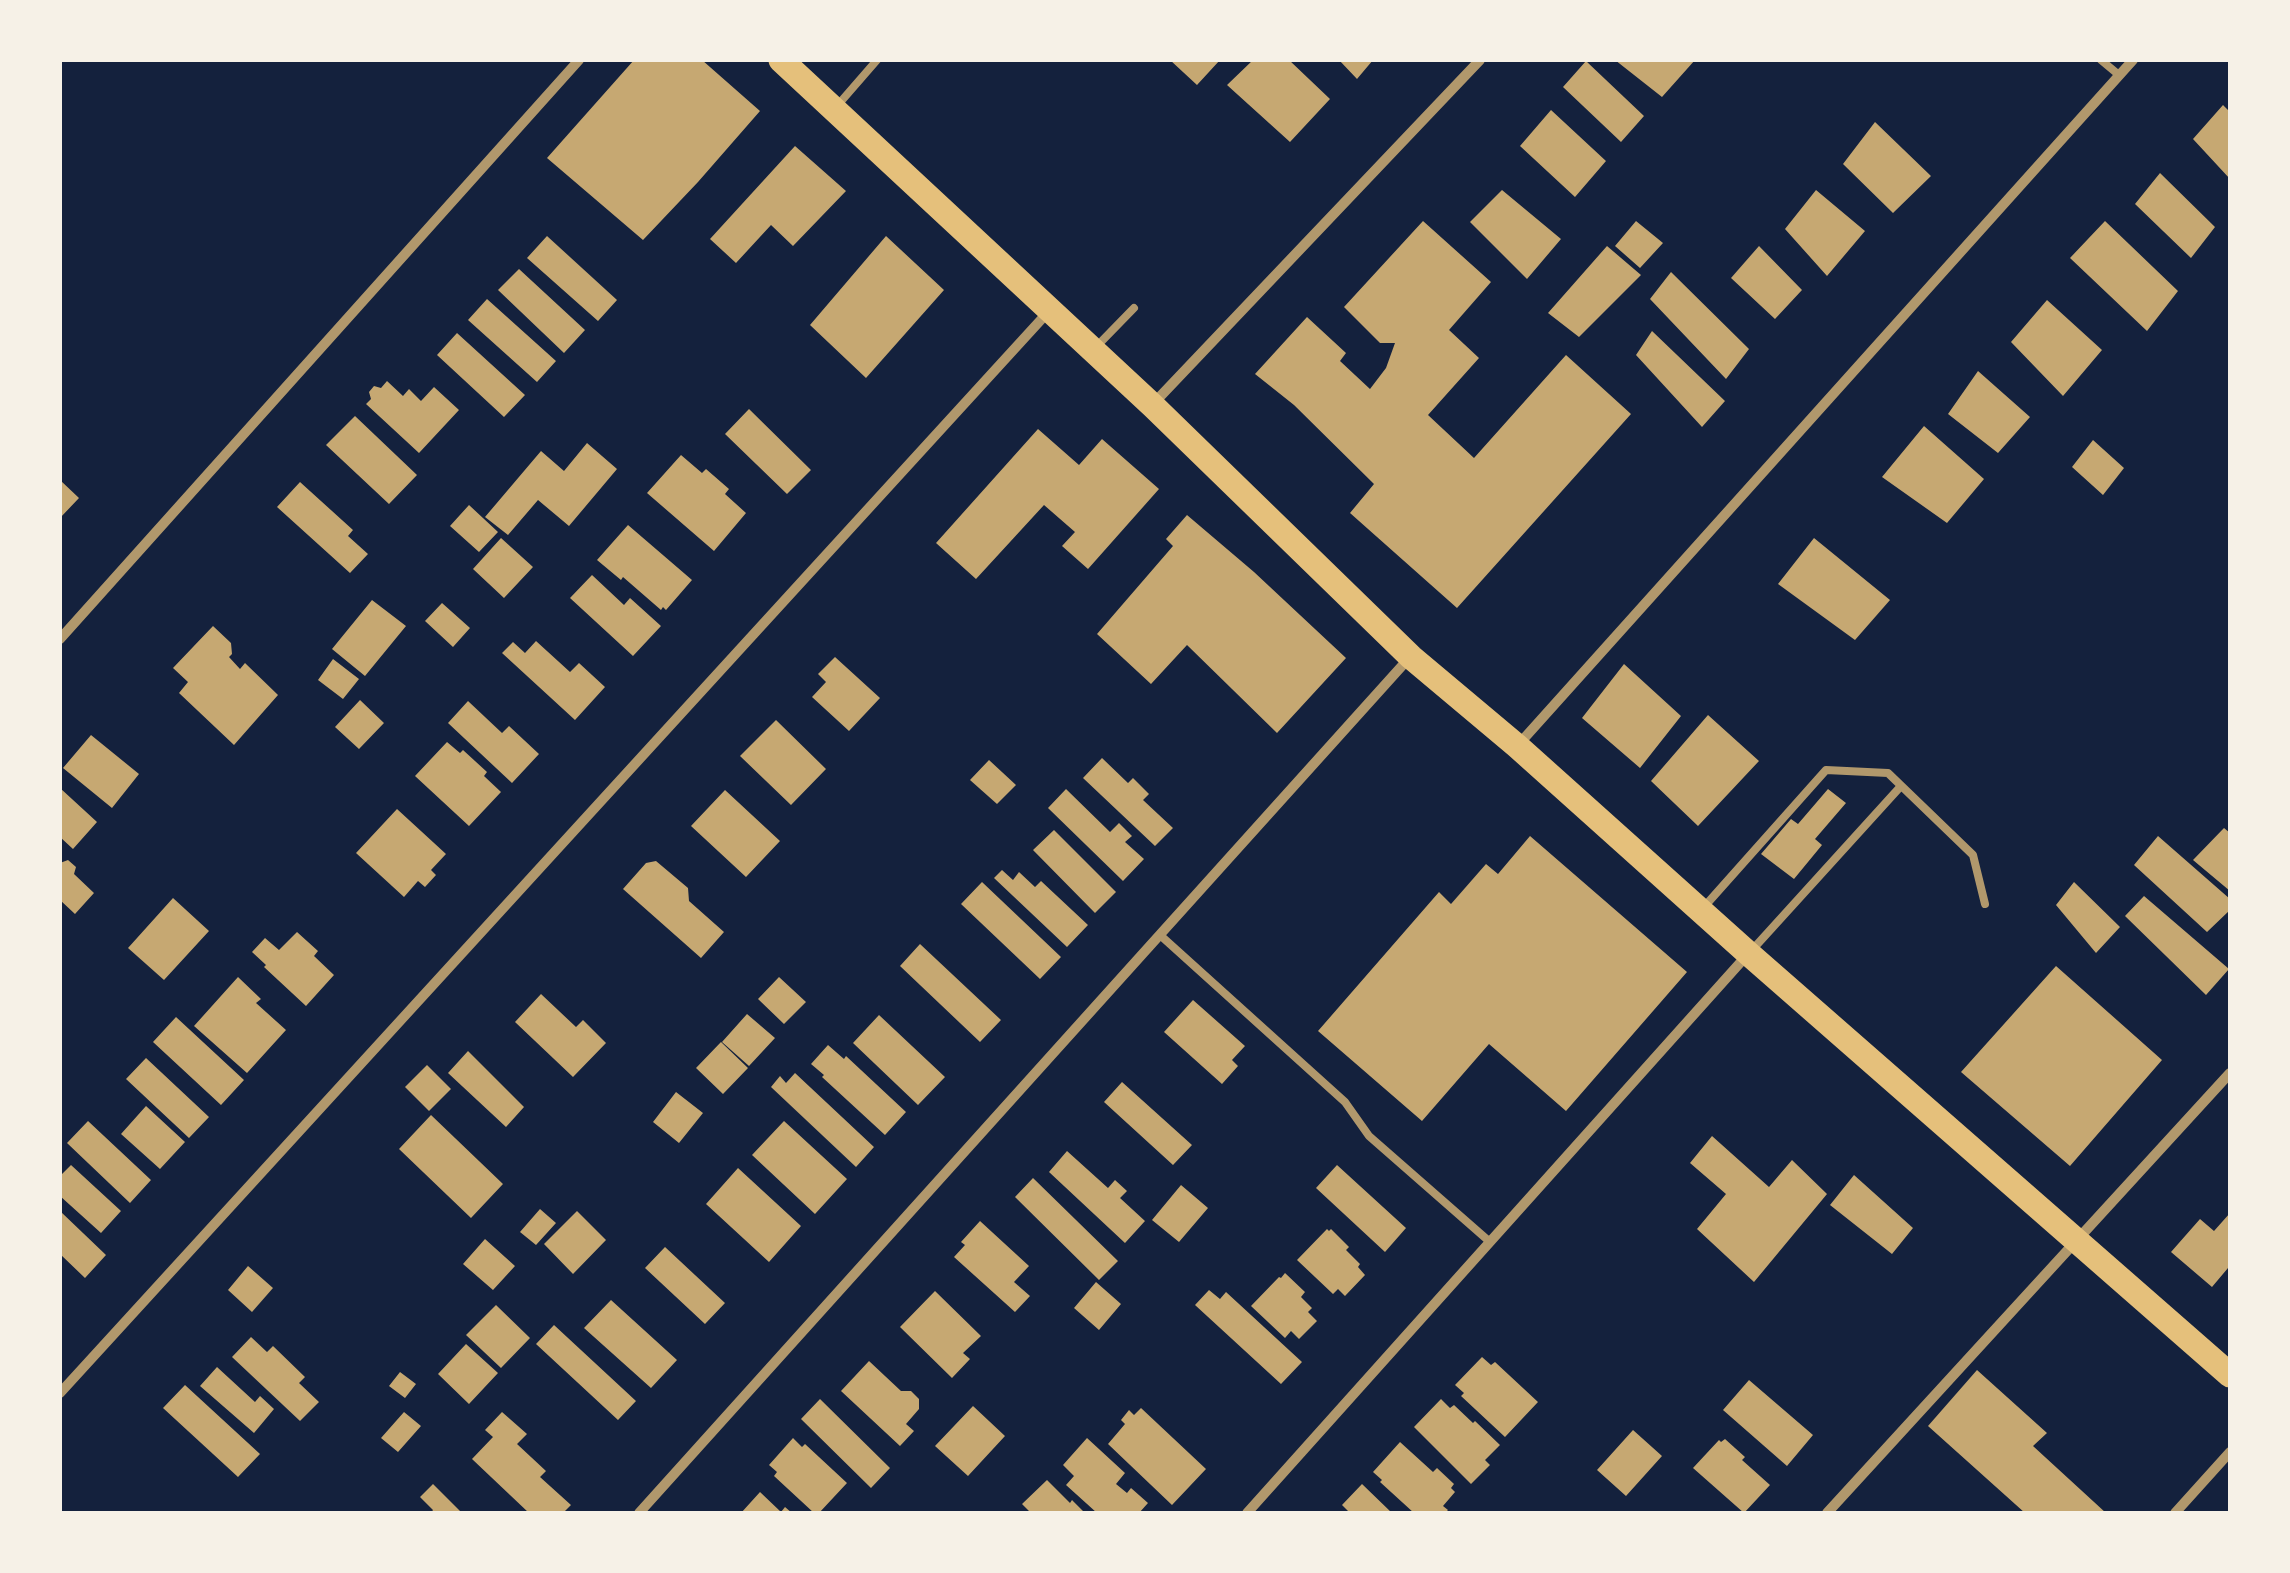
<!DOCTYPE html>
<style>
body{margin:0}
#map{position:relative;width:2290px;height:1573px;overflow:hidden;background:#14213d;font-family:Karla,sans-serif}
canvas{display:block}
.frame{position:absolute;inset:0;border:62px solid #f6f1e7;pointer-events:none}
</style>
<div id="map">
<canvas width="2290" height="1573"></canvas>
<div class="frame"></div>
</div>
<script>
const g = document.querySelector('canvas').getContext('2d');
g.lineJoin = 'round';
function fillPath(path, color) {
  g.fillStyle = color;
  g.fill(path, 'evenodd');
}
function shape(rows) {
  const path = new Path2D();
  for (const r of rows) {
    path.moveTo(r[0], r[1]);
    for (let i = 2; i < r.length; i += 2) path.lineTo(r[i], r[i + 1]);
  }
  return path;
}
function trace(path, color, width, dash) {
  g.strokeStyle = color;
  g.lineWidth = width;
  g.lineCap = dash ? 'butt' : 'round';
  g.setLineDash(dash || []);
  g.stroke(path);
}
const building = shape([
 [634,60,702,60,760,111,698,182,643,240,547,158],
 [1170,60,1220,60,1197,85],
 [1253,60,1289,60,1330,99,1290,142,1227,85],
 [1339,60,1373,60,1357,79],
 [1615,60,1695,60,1662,97],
 [1586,61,1644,116,1621,142,1563,87],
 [2223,105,2230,112,2230,179,2193,139],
 [1551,110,1606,161,1575,197,1520,146],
 [1875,122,1931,176,1893,213,1843,164],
 [795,146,846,191,793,246,771,225,736,263,710,239],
 [2160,173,2215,227,2191,258,2135,204],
 [1502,190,1561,239,1527,279,1470,222],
 [1816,190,1865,231,1827,276,1785,229],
 [1423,221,1491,282,1449,330,1479,358,1428,415,1474,458,1566,355,1631,414,1457,608,1350,513,1374,484,1294,405,1255,374,1307,317,1346,353,1340,361,1370,389,1386,368,1395,343,1380,343,1344,307],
 [1636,221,1663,243,1640,268,1615,246],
 [2105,221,2178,291,2147,331,2070,258],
 [547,236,617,300,598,321,527,258],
 [886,236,944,290,866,378,810,325],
 [1607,246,1641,275,1579,337,1548,313],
 [1759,246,1802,290,1775,319,1731,278],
 [519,269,585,330,564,353,498,290],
 [1671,272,1749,349,1726,379,1650,299],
 [487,299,556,361,537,382,468,320],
 [2047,300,2102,350,2063,396,2011,342],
 [1652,331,1725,401,1702,427,1636,355],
 [457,333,525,395,504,417,437,355],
 [1978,371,2030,417,1998,453,1948,414],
 [387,381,403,396,409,389,421,401,434,387,459,410,419,453,366,404,371,399,369,392,374,386,381,388],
 [749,409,811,470,787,494,725,434],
 [355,416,417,475,389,504,326,445],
 [1924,426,1984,479,1947,523,1882,477],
 [1038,429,1079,465,1102,439,1159,489,1088,569,1062,546,1075,532,1044,505,976,579,936,543],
 [2093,440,2124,468,2103,495,2072,467],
 [587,443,617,469,569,526,538,500,508,535,485,517,541,451,564,471],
 [681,455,702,473,706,469,729,489,725,494,746,513,714,551,647,493],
 [60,480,79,498,60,518],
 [300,482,353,530,348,536,368,554,350,573,277,507],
 [469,505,498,532,479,552,450,526],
 [1187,515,1254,572,1346,658,1277,733,1187,645,1151,684,1097,634,1173,546,1166,539],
 [628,525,692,580,666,610,663,607,661,610,623,577,621,580,597,560],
 [501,538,533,567,504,598,473,569],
 [1814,538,1890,600,1855,640,1778,584],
 [592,575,624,605,630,598,661,626,633,656,570,598],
 [372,600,406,626,365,676,332,649],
 [442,603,470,628,453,647,425,621],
 [213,626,231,643,232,654,229,657,240,669,245,663,278,695,234,745,179,693,188,682,173,668],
 [536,641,570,672,579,663,605,687,575,720,502,653,513,642,525,653],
 [835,657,880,698,849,731,812,697,826,682,818,674],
 [333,659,359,679,343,699,318,680],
 [1624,664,1681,716,1640,768,1582,718],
 [360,700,384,723,359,749,335,727],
 [468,701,502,733,509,726,539,754,512,783,448,723],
 [1708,715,1759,761,1698,826,1651,781],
 [776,720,826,769,791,805,740,756],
 [91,735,139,774,112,808,63,768],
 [447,742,460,753,463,750,487,772,484,776,501,792,469,826,415,776],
 [1102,758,1128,783,1133,778,1149,794,1143,800,1173,828,1155,846,1083,778],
 [989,760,1016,785,997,804,970,780],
 [60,788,97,822,73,849,60,837],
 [1066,789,1110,832,1119,823,1132,836,1125,842,1144,859,1123,881,1048,808],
 [1828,789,1846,803,1815,839,1822,845,1794,879,1761,854,1791,819,1798,824],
 [725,790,780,841,746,877,691,826],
 [397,809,446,854,431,870,436,875,425,887,418,881,404,897,356,853],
 [2224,828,2230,833,2230,891,2193,860],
 [1054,830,1116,892,1095,913,1033,850],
 [1530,836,1687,972,1566,1111,1489,1044,1422,1121,1318,1031,1439,892,1451,904,1486,864,1498,874],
 [2158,836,2230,899,2230,910,2207,932,2134,865],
 [68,860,76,867,74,874,94,893,75,914,60,900,60,863],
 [656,861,688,888,689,901,724,932,701,958,623,889,646,863],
 [1002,870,1013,880,1019,872,1035,887,1041,881,1088,925,1067,947,994,878],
 [982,882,1061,957,1040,979,961,904],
 [2074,882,2120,927,2096,953,2056,905],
 [2144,896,2229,969,2206,995,2125,916],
 [173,898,209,931,164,980,128,948],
 [297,932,318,951,314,956,334,975,306,1006,264,967,266,965,252,952,265,938,279,950],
 [920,944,1001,1020,980,1042,900,966],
 [2056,966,2162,1060,2070,1166,1961,1072],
 [238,977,261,999,256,1003,286,1030,247,1073,194,1026],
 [779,977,806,1002,784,1024,758,999],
 [541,994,576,1027,583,1020,606,1043,573,1077,515,1022],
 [1193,1000,1245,1046,1232,1060,1238,1066,1222,1084,1164,1032],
 [747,1014,775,1038,749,1066,722,1042],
 [879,1015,945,1077,918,1105,853,1043],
 [176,1017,244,1080,221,1105,153,1042],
 [721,1042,748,1068,723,1094,696,1068],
 [828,1045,844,1059,846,1056,906,1112,885,1135,822,1077,824,1075,811,1064],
 [468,1051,524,1107,506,1127,448,1073],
 [146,1058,209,1117,189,1138,126,1079],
 [427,1065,451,1089,429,1111,405,1087],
 [795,1073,874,1147,856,1167,771,1087,780,1076,786,1083],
 [1122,1082,1192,1145,1173,1165,1104,1102],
 [676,1092,703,1113,679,1143,653,1122],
 [146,1106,185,1142,160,1169,121,1134],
 [431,1115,503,1184,471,1218,399,1149],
 [88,1121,151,1180,130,1203,67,1143],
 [784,1121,847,1179,815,1214,752,1155],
 [1712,1136,1769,1187,1792,1160,1827,1194,1754,1282,1697,1229,1726,1194,1690,1163],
 [1067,1151,1108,1188,1115,1180,1127,1191,1120,1198,1145,1221,1125,1243,1049,1172],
 [71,1165,121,1211,101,1233,60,1196,60,1176],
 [1337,1165,1406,1228,1385,1252,1316,1188],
 [738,1168,801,1226,769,1262,706,1204],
 [1854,1175,1913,1228,1892,1254,1830,1205],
 [1033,1178,1118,1261,1099,1280,1015,1197],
 [1181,1185,1208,1208,1179,1242,1152,1220],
 [540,1209,556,1223,536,1245,520,1232],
 [60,1211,106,1255,85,1278,60,1254],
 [577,1211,606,1240,573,1274,544,1244],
 [2230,1213,2230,1270,2228,1268,2212,1287,2171,1252,2200,1219,2214,1231],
 [980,1221,1029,1266,1014,1282,1030,1296,1015,1312,954,1257,965,1245,961,1242],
 [1327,1229,1329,1231,1331,1229,1349,1247,1346,1250,1360,1264,1358,1267,1365,1275,1345,1296,1338,1289,1333,1294,1297,1260],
 [485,1239,515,1266,493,1290,463,1264],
 [665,1247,725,1303,705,1324,645,1268],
 [248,1266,273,1288,252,1312,228,1290],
 [1285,1273,1305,1292,1301,1297,1312,1308,1308,1312,1317,1321,1299,1339,1291,1331,1285,1338,1251,1306,1279,1277,1281,1278],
 [1096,1282,1121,1304,1099,1330,1074,1308],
 [1209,1290,1220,1299,1226,1292,1302,1362,1281,1384,1195,1305],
 [935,1291,981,1336,963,1353,970,1359,952,1378,900,1327],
 [611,1300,677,1360,651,1388,584,1328],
 [496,1305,530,1338,501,1368,466,1335],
 [554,1325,636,1401,618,1420,536,1344],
 [251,1337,267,1352,273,1346,305,1377,299,1383,319,1402,300,1421,232,1357],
 [466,1344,498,1373,469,1404,438,1374],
 [1482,1357,1491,1365,1495,1362,1538,1402,1505,1437,1461,1396,1464,1393,1455,1385],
 [869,1361,901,1391,911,1391,919,1399,919,1409,906,1424,914,1431,900,1446,841,1391],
 [217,1367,255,1402,260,1396,274,1409,254,1433,200,1386],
 [1977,1370,2047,1433,2033,1446,2106,1513,2025,1513,1928,1426],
 [400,1372,416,1384,405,1398,389,1386],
 [1749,1380,1813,1435,1787,1466,1723,1410],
 [185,1385,260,1454,238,1477,163,1408],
 [820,1399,890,1468,871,1488,801,1419],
 [1441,1399,1450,1408,1454,1405,1473,1423,1475,1421,1500,1445,1485,1460,1490,1465,1471,1484,1414,1427],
 [973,1406,1005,1436,968,1476,935,1446],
 [1141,1408,1206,1469,1172,1505,1108,1444,1125,1424,1121,1420,1129,1410,1134,1415],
 [404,1412,421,1426,398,1452,381,1438],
 [502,1412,527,1434,517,1444,546,1471,540,1477,571,1505,563,1513,529,1513,472,1459,493,1437,485,1430],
 [1633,1430,1662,1456,1626,1496,1597,1470],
 [793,1438,802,1447,805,1444,847,1483,819,1513,814,1513,774,1476,777,1472,769,1465],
 [1087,1438,1125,1473,1116,1484,1127,1493,1131,1488,1148,1503,1139,1513,1097,1513,1066,1485,1074,1476,1063,1465],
 [1725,1439,1745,1457,1742,1460,1770,1485,1744,1513,1693,1468,1719,1440,1721,1442],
 [1400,1442,1433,1472,1437,1468,1454,1484,1451,1488,1455,1492,1443,1506,1448,1510,1445,1513,1414,1513,1380,1482,1382,1480,1373,1472],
 [1047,1480,1070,1503,1072,1500,1085,1513,1031,1513,1022,1504],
 [433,1484,462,1513,431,1513,433,1510,420,1497],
 [1362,1484,1392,1513,1350,1513,1342,1505],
 [760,1492,781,1512,785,1507,792,1513,741,1513]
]);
const service = shape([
 [2101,60,2119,75],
 [837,106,877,60],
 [1096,347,1134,308],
 [1704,907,1826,770,1888,773,1973,855,1985,904],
 [1160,935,1345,1102,1369,1136,1490,1242],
 [1753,949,1901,786]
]);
const minor = shape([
 [1153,404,1480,60],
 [60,639,579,60],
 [1519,744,2133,60],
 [60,1393,1049,311],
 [639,1513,1410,657],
 [1247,1513,1748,954],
 [1827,1513,2230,1073],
 [2175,1513,2230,1452]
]);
const primary = shape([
 [781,60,1152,405,1411,657,1517,746,1749,954,2230,1375]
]);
fillPath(building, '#c6a872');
trace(service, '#b1986c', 8);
trace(minor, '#b1986c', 10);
trace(primary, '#e5c07b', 25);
</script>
